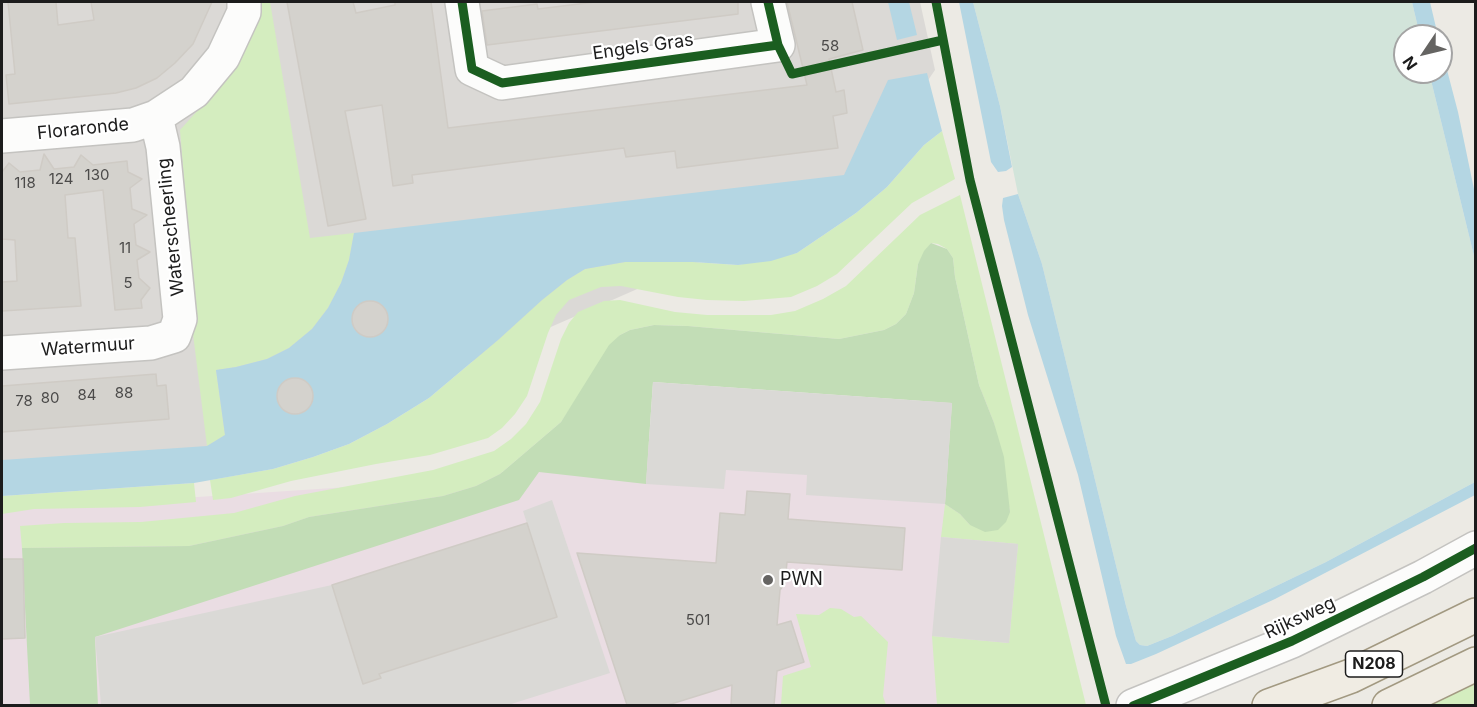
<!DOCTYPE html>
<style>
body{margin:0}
#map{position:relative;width:1477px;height:707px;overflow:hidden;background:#eceae4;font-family:Inter,sans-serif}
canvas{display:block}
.frame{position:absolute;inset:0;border:3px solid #1c1c1c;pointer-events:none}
.north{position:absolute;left:1393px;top:24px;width:60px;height:60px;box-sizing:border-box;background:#fff;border:2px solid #a4a4a4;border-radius:50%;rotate:235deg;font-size:16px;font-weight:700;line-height:24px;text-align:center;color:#1c1c1c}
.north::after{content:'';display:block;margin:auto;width:21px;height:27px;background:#656462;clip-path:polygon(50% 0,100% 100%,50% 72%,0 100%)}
</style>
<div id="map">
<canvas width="1477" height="707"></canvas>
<div class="frame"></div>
<div class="north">N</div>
</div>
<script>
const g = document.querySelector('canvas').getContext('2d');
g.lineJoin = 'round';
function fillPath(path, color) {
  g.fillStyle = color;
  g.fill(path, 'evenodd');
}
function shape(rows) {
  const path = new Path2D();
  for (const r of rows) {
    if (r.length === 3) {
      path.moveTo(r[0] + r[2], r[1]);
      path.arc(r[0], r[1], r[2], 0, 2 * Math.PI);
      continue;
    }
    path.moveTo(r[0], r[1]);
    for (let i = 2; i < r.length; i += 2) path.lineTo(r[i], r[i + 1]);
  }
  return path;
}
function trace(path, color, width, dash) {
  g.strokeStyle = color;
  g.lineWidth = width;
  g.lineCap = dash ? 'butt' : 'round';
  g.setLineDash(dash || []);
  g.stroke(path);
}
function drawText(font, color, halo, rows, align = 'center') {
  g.font = font + ' Inter,sans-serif';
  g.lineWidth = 4.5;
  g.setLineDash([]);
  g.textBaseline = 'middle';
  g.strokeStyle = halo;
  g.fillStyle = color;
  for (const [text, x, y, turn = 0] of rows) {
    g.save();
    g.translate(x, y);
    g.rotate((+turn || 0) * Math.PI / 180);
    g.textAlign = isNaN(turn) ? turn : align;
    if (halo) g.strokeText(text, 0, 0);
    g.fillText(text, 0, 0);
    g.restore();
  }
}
const residential = shape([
 [2,2,920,2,935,70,849,196,223,471,2,491]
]);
const industrial = shape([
 [998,387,1058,706,2,706,2,510,453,480]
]);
const grass = shape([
 [261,2,270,2,310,238,354,233,349,260,341,283,328,308,312,329,289,348,267,359,236,367,216,370,225,435,207,446,193,334,196,326,180,130,217,89,255,19],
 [942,131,955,179,912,203,837,274,817,286,791,297,744,301,707,300,678,297,621,286,601,287,569,300,556,315,548,333,527,396,515,414,502,428,488,438,430,455,376,464,291,481,231,498,213,500,210,480,273,469,313,457,349,444,387,424,429,398,498,340,542,300,567,280,585,269,625,262,693,262,738,265,797,253,856,213,887,187,924,145],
 [960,195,1086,705,937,705,932,636,1009,643,1018,544,941,537,945,504,960,514,970,525,1010,512,994,423,979,385,955,277,953,258,947,249,938,244,931,243,918,264,914,293,906,314,896,324,884,330,839,339,688,326,654,325,630,330,620,335,561,422,500,474,476,486,443,496,309,517,283,526,189,546,22,548,20,526,64,523,141,522,234,513,295,496,433,470,494,451,511,439,526,424,540,402,561,339,569,323,578,312,604,301,620,300,675,312,707,315,771,315,795,311,823,299,846,286,920,215],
 [194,483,196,502,140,507,34,509,2,514,2,496],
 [830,608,841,609,854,617,861,616,888,642,883,696,886,705,781,705,783,676,811,667,796,614,819,615],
 [1475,681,1475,705,1421,706]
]);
const forest = shape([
 [931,243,947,249,953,258,955,277,979,385,994,423,1004,457,1010,512,1006,522,998,530,985,532,970,525,960,514,945,504,952,403,653,382,646,484,539,472,519,500,95,637,98,706,30,705,22,548,189,546,283,526,309,517,443,496,476,486,500,474,561,422,609,345,620,335,630,330,654,325,688,326,839,339,884,330,896,324,906,314,914,293,918,264,924,251]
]);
const wetland = shape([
 [973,2,1412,2,1420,36,1405,36,1405,72,1429,72,1475,260,1475,482,1326,562,1172,636,1147,646,1140,645,1136,641,1126,606,1042,264,1018,194,1000,106]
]);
const parking = shape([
 [653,382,952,403,945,504,806,495,807,475,726,470,724,489,646,484],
 [552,500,610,673,508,705,101,705,95,637,332,585,363,683,381,678,379,674,557,617,523,511],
 [941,537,1018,544,1009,643,932,636]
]);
const water = shape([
 [888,2,909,2,917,35,897,40],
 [959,2,973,2,1000,106,1012,167,1006,171,998,172,991,162],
 [1412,2,1430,2,1438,36,1420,36],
 [1441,47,1458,112,1475,194,1475,260,1429,72,1441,72],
 [927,73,942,131,924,145,887,187,856,213,797,253,771,261,738,265,693,262,625,262,585,269,567,280,542,300,498,340,429,398,387,424,349,444,313,457,273,469,194,483,2,496,2,460,207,446,225,435,216,370,236,367,267,359,289,348,312,329,328,308,341,283,349,260,354,233,844,175,888,80],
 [1018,194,1042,264,1126,606,1136,641,1140,645,1147,646,1172,636,1326,562,1475,482,1475,495,1275,599,1156,654,1131,664,1126,664,1116,636,1078,475,1028,315,1004,220,1002,206,1003,198]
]);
const building = shape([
 [8,2,56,2,58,25,94,20,91,2,212,2,193,44,175,63,157,78,136,88,116,93,9,104,6,75,15,74,8,2],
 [287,2,353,2,356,13,395,5,395,2,431,2,448,128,807,85,787,2,852,2,863,50,829,59,836,92,844,90,847,113,833,116,838,148,677,168,675,151,626,157,624,148,412,175,413,183,393,186,382,105,345,111,366,219,328,226,287,2],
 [595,2,738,2,738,14,487,45,482,11,537,4,538,9,595,2],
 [44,154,54,169,74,167,81,155,93,165,127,161,128,172,142,179,130,188,132,209,147,215,134,224,136,245,150,252,137,260,139,278,150,288,141,300,142,308,115,310,103,190,65,195,68,238,75,238,81,306,2,311,2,282,17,281,15,240,2,239,2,172,9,163,20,172,40,170,44,154],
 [370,319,18],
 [156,374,157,386,166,385,169,419,2,432,2,386,156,374],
 [295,396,18],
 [747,491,790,494,788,519,905,528,902,570,787,562,785,583,780,590,777,625,791,621,804,662,777,671,774,705,731,705,732,685,668,705,627,705,577,553,716,563,720,513,745,515,747,491],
 [527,523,557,617,379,674,381,678,363,684,332,585,527,523],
 [2,559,23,559,25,638,2,639,2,559]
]);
const minor = shape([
 [462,2,472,69,502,83,778,45,768,2],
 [2,136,133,125,156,117,194,92,223,57,244,12,244,2],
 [2,353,151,343,174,336,180,319,163,147,156,117],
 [1133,706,1292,641,1423,577,1476,548]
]);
const major = shape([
 [1269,706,1351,676,1476,615],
 [1389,706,1476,664]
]);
const cycleway = shape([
 [462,2,472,69,502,83,778,45,768,2],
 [936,2,970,180,1106,706],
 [778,45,792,74,943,40],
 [1133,706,1292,641,1423,577,1476,548]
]);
const markers = [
 [768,580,6,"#656462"]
];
const numberNames = [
 ["58",830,46],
 ["130",97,175],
 ["124",61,179],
 ["118",25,183],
 ["11",125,248],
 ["5",128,283],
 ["88",124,393],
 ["84",87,395],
 ["80",50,398],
 ["78",24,401],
 ["501",698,620]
];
const shields = [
 [1374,664,57]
];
const shieldNames = [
 ["N208",1374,664]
];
const streetNames = [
 ["Engels Gras",643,47,-8],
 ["Floraronde",83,129,-6],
 ["Waterscheerling",171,227,-96],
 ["Watermuur",88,347,-4],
 ["Rijksweg",1300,618,-25]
];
const poiNames = [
 ["PWN",780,580]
];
fillPath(residential, '#dbd9d6');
fillPath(industrial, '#eadde3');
fillPath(grass, '#d4edbf');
fillPath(forest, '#c2ddb6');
fillPath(wetland, '#d2e4da');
fillPath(parking, '#dad9d6');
fillPath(water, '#b4d6e3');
fillPath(building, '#d4d2cd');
trace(building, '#cfcbc5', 1.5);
trace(minor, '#c4c3c0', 36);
trace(major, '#a29981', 36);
trace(minor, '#fcfcfb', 33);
trace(major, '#f0ece3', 33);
trace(cycleway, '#1b5e20', 9);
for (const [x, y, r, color] of markers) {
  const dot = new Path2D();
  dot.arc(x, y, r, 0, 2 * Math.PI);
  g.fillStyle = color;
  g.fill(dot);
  trace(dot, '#fff', 2);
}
drawText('15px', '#4b4a49', null, numberNames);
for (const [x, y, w] of shields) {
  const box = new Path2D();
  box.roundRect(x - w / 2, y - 13, w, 26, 4.5);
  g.fillStyle = '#fff';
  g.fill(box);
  trace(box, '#1c1c1c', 1.5);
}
drawText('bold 16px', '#1c1c1c', null, shieldNames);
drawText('18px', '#1c1c1c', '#fff', streetNames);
drawText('18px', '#1c1c1c', '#fff', poiNames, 'left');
</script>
